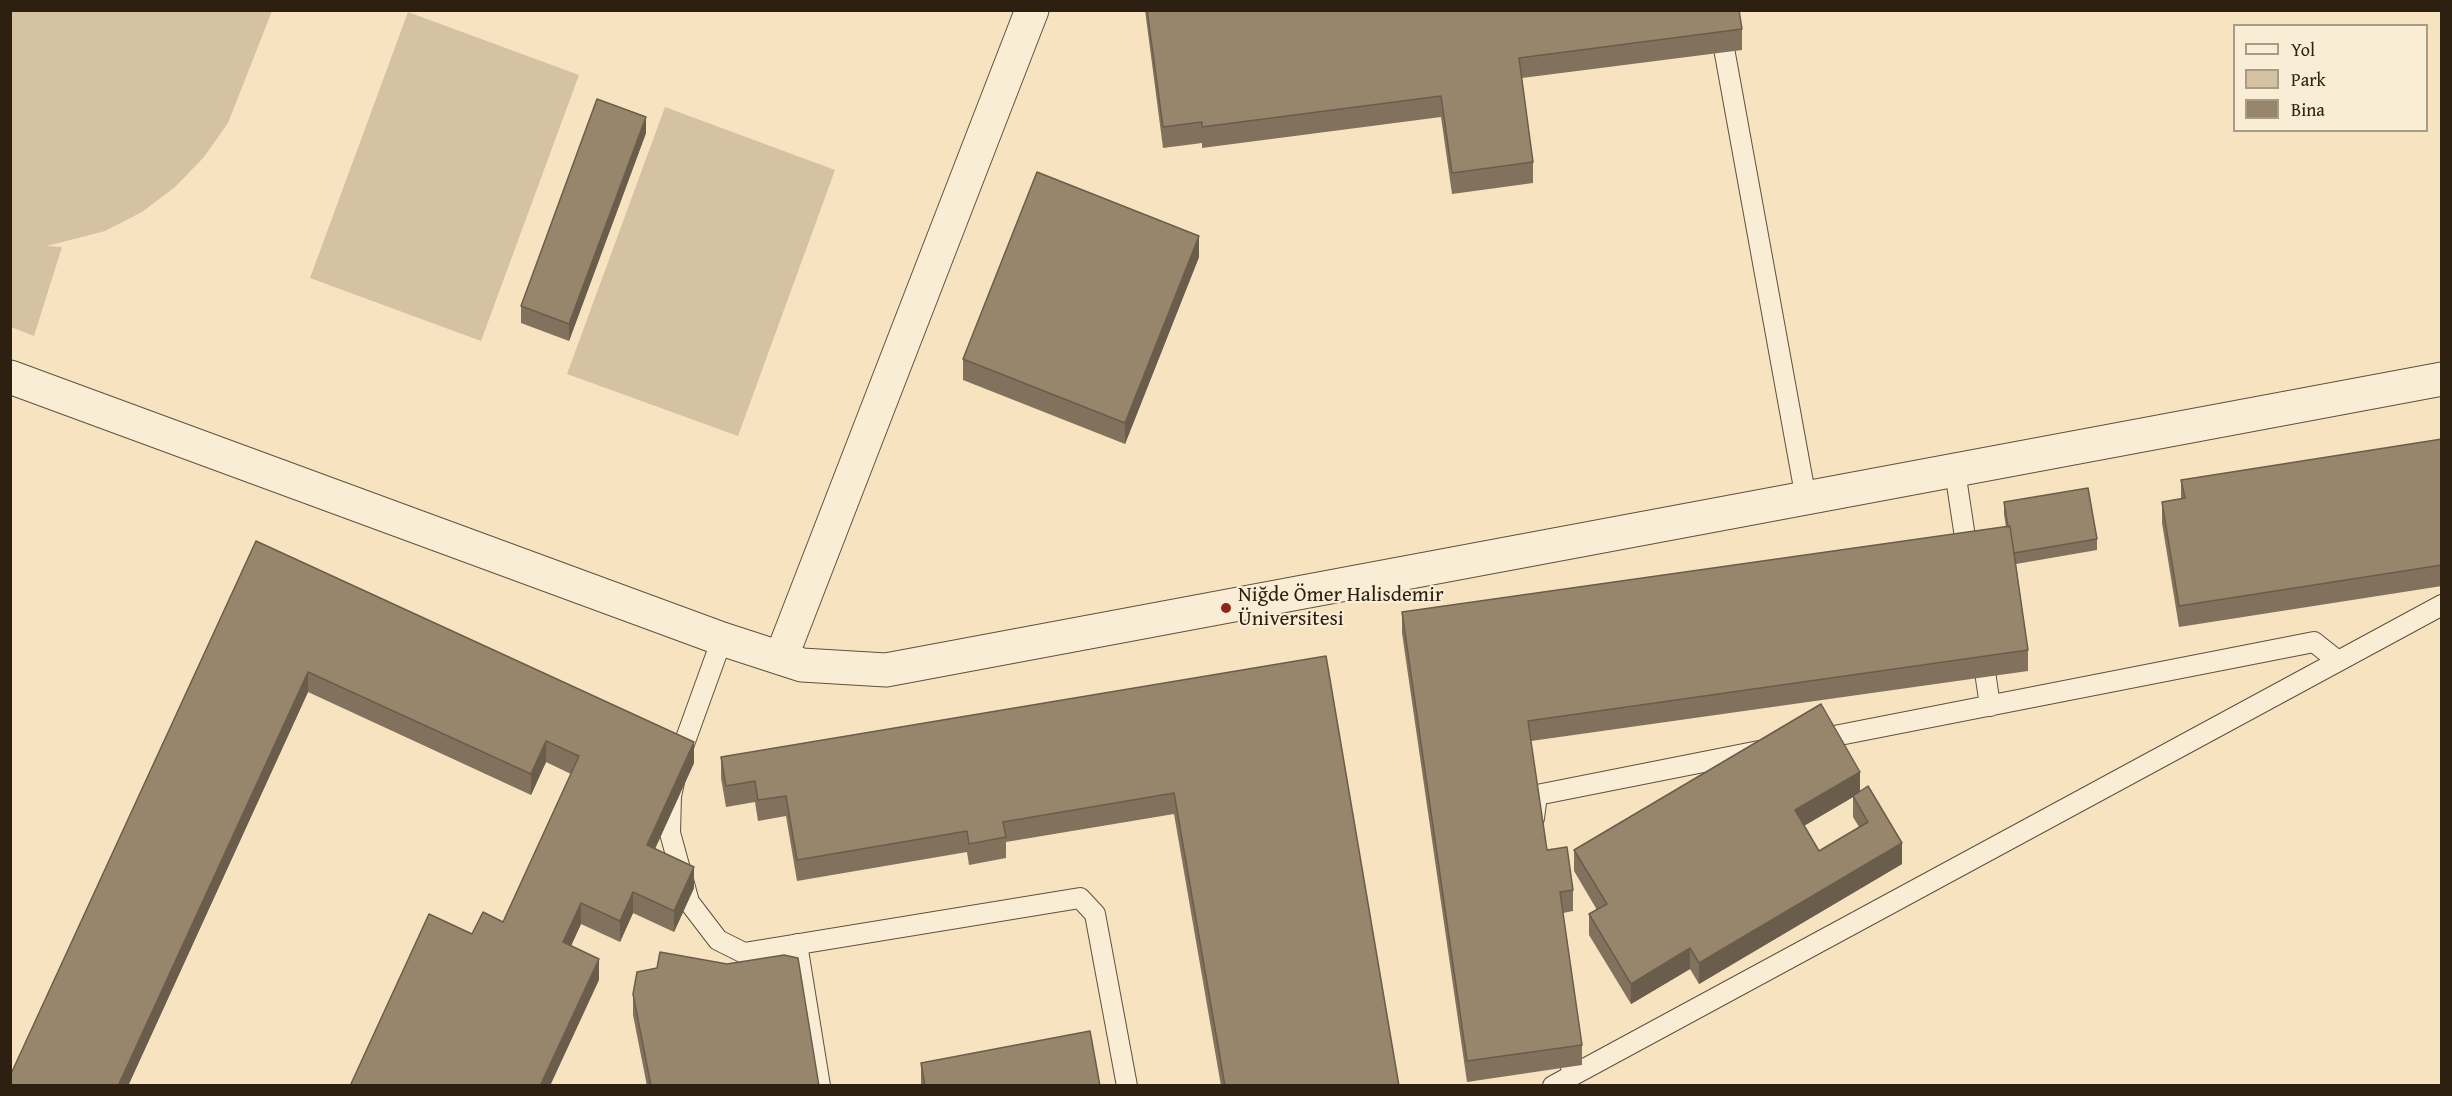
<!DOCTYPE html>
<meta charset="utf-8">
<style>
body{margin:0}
#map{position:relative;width:2452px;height:1096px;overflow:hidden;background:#f7e3c0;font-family:"Gentium Book Plus",serif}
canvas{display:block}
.frame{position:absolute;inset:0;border:12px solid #2e2011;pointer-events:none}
.legend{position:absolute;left:2233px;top:24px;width:195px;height:108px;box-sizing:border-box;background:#faedd6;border:2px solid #a89b87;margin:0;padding:8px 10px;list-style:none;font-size:18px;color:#2e2011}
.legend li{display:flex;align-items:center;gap:12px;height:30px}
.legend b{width:30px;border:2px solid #a89b87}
</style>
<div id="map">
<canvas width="2452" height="1096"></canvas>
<div class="frame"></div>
<ul class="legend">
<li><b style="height:8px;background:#faedd6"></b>Yol</li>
<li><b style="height:16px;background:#d5c2a2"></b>Park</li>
<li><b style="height:16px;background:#97856c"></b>Bina</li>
</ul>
</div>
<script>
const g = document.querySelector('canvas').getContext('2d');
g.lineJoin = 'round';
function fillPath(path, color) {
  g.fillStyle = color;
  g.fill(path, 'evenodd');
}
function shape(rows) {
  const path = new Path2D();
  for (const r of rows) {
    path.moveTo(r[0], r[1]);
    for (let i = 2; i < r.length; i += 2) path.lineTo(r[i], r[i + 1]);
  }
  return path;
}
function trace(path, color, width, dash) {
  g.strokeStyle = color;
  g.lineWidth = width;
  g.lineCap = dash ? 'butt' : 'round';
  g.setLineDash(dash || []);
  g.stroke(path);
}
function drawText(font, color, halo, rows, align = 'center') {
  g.font = font + ' "Gentium Book Plus",serif';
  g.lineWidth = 4.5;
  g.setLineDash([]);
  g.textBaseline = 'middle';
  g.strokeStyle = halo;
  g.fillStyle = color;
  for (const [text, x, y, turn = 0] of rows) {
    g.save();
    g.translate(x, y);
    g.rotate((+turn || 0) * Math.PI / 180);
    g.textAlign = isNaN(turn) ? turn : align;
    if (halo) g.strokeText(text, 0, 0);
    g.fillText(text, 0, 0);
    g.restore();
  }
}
const green = shape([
 [10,11,272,11,228,123,204,157,175,187,142,212,105,231,47,246,62,247,34,336,11,327],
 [408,12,579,75,481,341,310,278],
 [665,107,835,170,738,436,567,374]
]);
const service = shape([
 [1717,10,1806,499],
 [1955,471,1968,557],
 [722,639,680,755,671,796,670,833,689,902,718,940,744,953,1080,898,1095,914,1127,1086],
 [1982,651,1990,706],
 [1814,740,2314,642,2338,661],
 [1534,818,1537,795,1759,751],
 [797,944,820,1086],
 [1565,1042,1573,1075],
 [1553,1086,2442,605]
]);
const minor = shape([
 [10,377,722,639,802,665,886,670,2442,379],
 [781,658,1032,10]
]);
const wall = shape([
 [1145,10,1739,10,1742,29,1742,50,1522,78,1533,162,1533,183,1452,194,1441,117,1202,148,1202,143,1163,148],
 [646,133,569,341,521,323,521,306],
 [1199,257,1125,444,963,380,963,359],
 [2442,439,2442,586,2179,627,2162,523,2162,502,2181,499,2181,480],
 [2004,502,2097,539,2097,550,2016,564,2028,650,2028,671,1531,741,1547,850,1573,890,1573,911,1563,913,1582,1045,1582,1065,1467,1082,1402,633,1402,612,2006,527,2004,514],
 [256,541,694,763,655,849,694,888,674,932,633,913,620,942,581,924,571,946,599,980,472,934,503,922,571,774,546,762,531,795,308,692,128,1086,10,1086],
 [1326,656,1399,1086,1221,1086,1174,814,1006,842,1006,858,969,865,967,852,797,881,786,816,758,821,755,802,726,807,721,778,721,757],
 [1860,792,1902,864,1699,984,1690,969,1631,1004,1589,935,1589,914,1597,910,1574,871,1574,850],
 [1853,797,1853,817,1859,827,1819,851,1804,826],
 [633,994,819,1086,647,1086,633,1015],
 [921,1063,1100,1086,921,1086]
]);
const shadedWall = shape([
 [646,117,646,133,569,341,569,324],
 [1199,236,1199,257,1125,444,1125,423],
 [308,672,308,692,128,1086,118,1086],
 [546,741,546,762,531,795,531,774],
 [694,742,694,763,647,866,647,845],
 [1860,772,1860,793,1795,831,1795,810],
 [1902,843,1902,864,1699,984,1699,963],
 [694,867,694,888,674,932,674,911],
 [633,892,633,913,620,942,620,921],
 [581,903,581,924,563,963,563,942],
 [1690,948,1690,969,1631,1004,1631,984],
 [599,959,599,980,550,1086,540,1086]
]);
const building = shape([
 [1147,10,1739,10,1742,29,1519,58,1533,162,1452,173,1441,96,1202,127,1202,122,1163,127,1147,10],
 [597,99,646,117,569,324,521,306,597,99],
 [1037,172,1199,236,1125,423,963,359,1037,172],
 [2442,439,2442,565,2179,606,2162,502,2185,498,2181,480,2442,439],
 [2088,488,2097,539,2014,553,2010,526,2008,527,2004,502,2088,488],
 [2010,526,2028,650,1528,721,1547,850,1567,847,1573,890,1560,892,1582,1045,1467,1061,1402,612,2010,526],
 [256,541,694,742,647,845,694,867,674,911,633,892,620,921,581,903,563,942,599,959,540,1086,350,1086,429,914,472,934,483,912,503,922,579,756,546,741,531,774,308,672,118,1086,10,1086,10,1076,256,541],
 [1326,656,1399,1086,1225,1086,1174,793,1003,822,1006,837,969,844,967,831,797,860,786,796,758,800,755,781,726,786,721,757,1326,656],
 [1821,704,1860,772,1795,810,1819,851,1868,822,1853,796,1868,786,1902,843,1699,963,1690,948,1631,984,1589,914,1607,904,1574,850,1821,704],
 [660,952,727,964,784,955,798,958,819,1086,651,1086,633,994,637,972,657,968,660,952],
 [1090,1031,1100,1086,925,1086,921,1063,1090,1031]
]);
const markers = [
 [1226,608,6,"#8f2418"]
];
const poiNames = [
 ["Niğde Ömer Halisdemir",1238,596],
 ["Üniversitesi",1238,620]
];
fillPath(green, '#d5c2a2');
trace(service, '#60513d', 22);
trace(minor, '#60513d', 35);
trace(service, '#faedd6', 20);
trace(minor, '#faedd6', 33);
fillPath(wall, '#82725d');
fillPath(shadedWall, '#6a5d4c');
fillPath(building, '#97856c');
trace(building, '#6a5d4c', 1.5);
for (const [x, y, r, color] of markers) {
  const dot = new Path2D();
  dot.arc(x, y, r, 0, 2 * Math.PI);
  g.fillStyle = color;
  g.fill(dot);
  trace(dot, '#faedd6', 2);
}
drawText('21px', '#2e2011', '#faedd6', poiNames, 'left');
</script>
